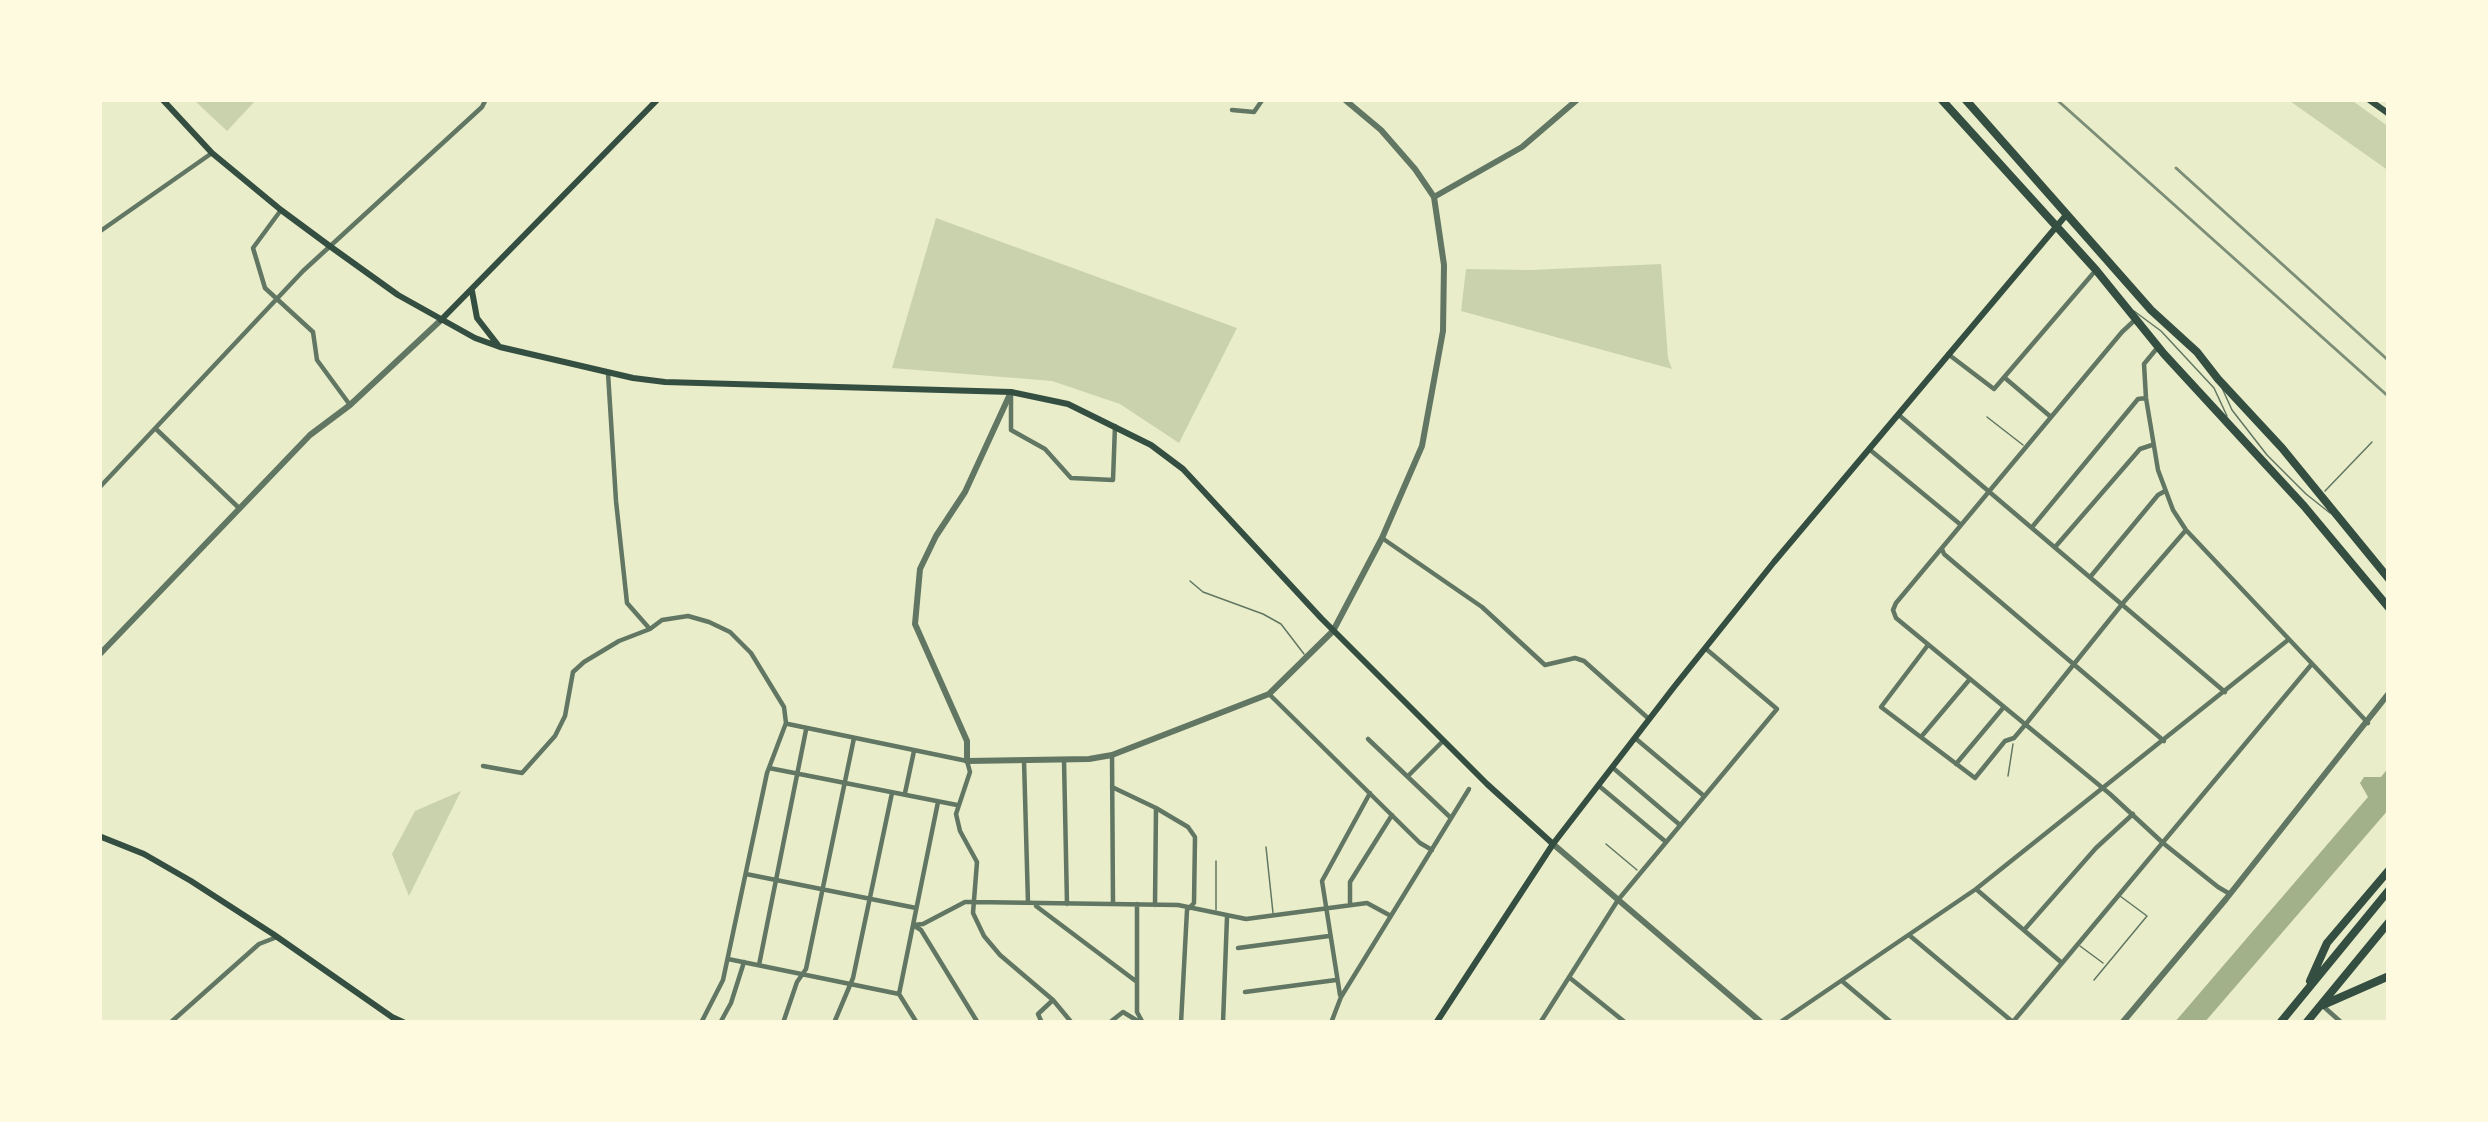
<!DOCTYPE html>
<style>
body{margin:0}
#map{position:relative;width:2488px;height:1122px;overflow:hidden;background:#e9edc9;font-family:Montserrat,sans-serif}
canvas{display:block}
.frame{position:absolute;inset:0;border:102px solid #fefae0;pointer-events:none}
</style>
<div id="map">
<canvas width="2488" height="1122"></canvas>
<div class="frame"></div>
</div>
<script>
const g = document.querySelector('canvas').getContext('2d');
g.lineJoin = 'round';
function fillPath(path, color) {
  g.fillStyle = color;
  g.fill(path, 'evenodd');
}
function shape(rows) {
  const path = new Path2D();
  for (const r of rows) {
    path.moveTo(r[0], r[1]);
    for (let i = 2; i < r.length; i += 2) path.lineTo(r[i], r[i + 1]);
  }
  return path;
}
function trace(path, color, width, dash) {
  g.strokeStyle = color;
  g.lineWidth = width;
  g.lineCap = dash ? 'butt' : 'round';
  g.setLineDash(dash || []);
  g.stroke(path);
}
const green = shape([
 [193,99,257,99,227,131],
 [2287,99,2350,99,2389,127,2389,171],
 [936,218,1237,328,1179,443,1120,404,1052,381,892,368],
 [1661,264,1668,358,1672,369,1461,311,1466,269,1531,270],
 [461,791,409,896,392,854,415,811]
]);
const water = shape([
 [2389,767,2389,809,2204,1023,2174,1023,2368,797,2360,783,2364,777,2381,777]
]);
const service = shape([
 [2134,311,2161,331,2214,388,2227,416],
 [2222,388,2232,410,2267,455,2306,494,2330,513],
 [1987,417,2023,445],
 [2325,491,2372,442],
 [1190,581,1203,592,1263,614,1281,624,1304,654],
 [2008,776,2013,744],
 [1606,844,1637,870],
 [1266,847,1273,913],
 [1216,910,1216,861],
 [2080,946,2103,963],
 [2094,980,2147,916,2120,896]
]);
const minor = shape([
 [1232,110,1254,112,1263,99],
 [281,210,253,248,265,288,313,332,317,360,350,405],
 [99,232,212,153],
 [2136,319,2122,332,1896,603,1893,610,1896,618,2110,794,2163,843,2218,887,2230,894],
 [2158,347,2144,364,2146,398,2158,470,2173,510,2186,530,2368,723],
 [1948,354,1994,389,2096,270],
 [608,373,616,501,627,603,649,628],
 [2005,378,2051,417],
 [1011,395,1011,430,1045,449,1071,478,1113,480,1115,426],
 [1900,416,2225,692],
 [156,429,239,508],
 [1869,449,1961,525],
 [99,488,303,271,482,107,486,99],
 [2033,526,2138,399,2146,398],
 [1382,538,1482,607,1545,665,1575,658,1584,661,1649,719],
 [2056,546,2140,449,2152,445],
 [1942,549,1944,554,2164,741],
 [2091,576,2158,495,2165,491],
 [1928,645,1881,707,1975,778,2005,741,2014,738,2025,725,2123,603,2186,530],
 [1269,694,1420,843,1432,850],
 [788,724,967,761,970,772,956,814,960,831,977,862,973,913,984,936,1000,955,1053,1000,1072,1023],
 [1921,737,1970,679],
 [1635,738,1704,796],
 [1368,739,1451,818],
 [1112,755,1113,904],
 [1024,760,1028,903],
 [1064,760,1067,904],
 [1956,764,2003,708],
 [483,766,522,773,555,736,565,716,573,672,584,662,619,641,650,629,662,620,688,616,709,622,730,632,751,653,784,707,786,723,767,773,723,980,701,1023],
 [1612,767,1680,825],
 [769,768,957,805],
 [1409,775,1443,741],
 [1598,785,1666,842],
 [1112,787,1156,808,1188,827,1195,837,1194,903,1187,910,1181,1023],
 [905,793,914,751],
 [746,874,916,908],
 [1976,889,2062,963],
 [1137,904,1137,1012,1143,1023],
 [1155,905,1156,808],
 [1350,905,1350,882,1392,815],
 [1036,906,1137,982],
 [913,925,923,924,965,902,974,902,1178,905,1246,919,1367,903,1391,916],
 [913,925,921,930,978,1023],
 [2024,930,2096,848,2133,814],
 [1909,935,2014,1023],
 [1238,948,1329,936],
 [728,959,899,994],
 [759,965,806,730],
 [1570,978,1626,1023],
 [1842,981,1892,1023],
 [1245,992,1336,980],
 [899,994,938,802],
 [899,994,917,1023],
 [1340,995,1322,881,1370,793],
 [2324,1007,2342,1023],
 [170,1023,259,944,277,937],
 [720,1023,731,1003,744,962],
 [783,1023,797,982,806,969,854,738],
 [834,1023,853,978,892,793],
 [1042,1023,1038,1014,1053,1000],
 [1109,1023,1123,1012,1141,1023],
 [1223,1023,1227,917],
 [1331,1023,1341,997,1469,789],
 [1540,1023,1618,900,1777,709,1705,648],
 [1779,1023,1976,889,2288,640],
 [2012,1023,2311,665]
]);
const tertiary = shape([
 [1434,197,1522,147,1578,99],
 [1011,392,965,492,936,536,920,569,915,624,967,741,967,761,1089,759,1112,755,1269,694,1333,631,1382,538,1422,446,1443,331,1444,265,1434,197,1415,169,1381,130,1344,99],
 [99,655,310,435,350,405,441,320],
 [1553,844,1762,1023],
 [2122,1023,2226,899,2389,693]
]);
const secondary = shape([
 [162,99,212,153,281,210,331,247,398,295,475,338,500,347,633,378,665,382,1011,392,1068,404,1151,445,1183,469,1321,618,1487,784,1553,844],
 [2368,99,2389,114],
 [472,291,477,318,498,345],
 [441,320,658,99],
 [99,836,144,854,191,881,273,934,392,1017,405,1023],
 [1436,1023,1553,844,1674,687,1774,562,2067,214]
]);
const primary = shape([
 [1941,99,2096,270,2164,354,2304,506,2389,608],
 [1965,99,2151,310,2197,352,2218,379,2282,448,2389,579],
 [2310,981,2327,943,2389,870],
 [2323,1005,2389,976],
 [2280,1023,2389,890],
 [2306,1023,2389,922]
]);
const rail = shape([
 [2056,99,2389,397],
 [2176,168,2389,361]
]);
fillPath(green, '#cad2ad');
fillPath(water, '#a3b18a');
trace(service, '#617663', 1.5);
trace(minor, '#617663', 4.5);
trace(tertiary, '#617663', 6);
trace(secondary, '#344e41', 6);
trace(primary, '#344e41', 8);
trace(rail, '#7c8e77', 3);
</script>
